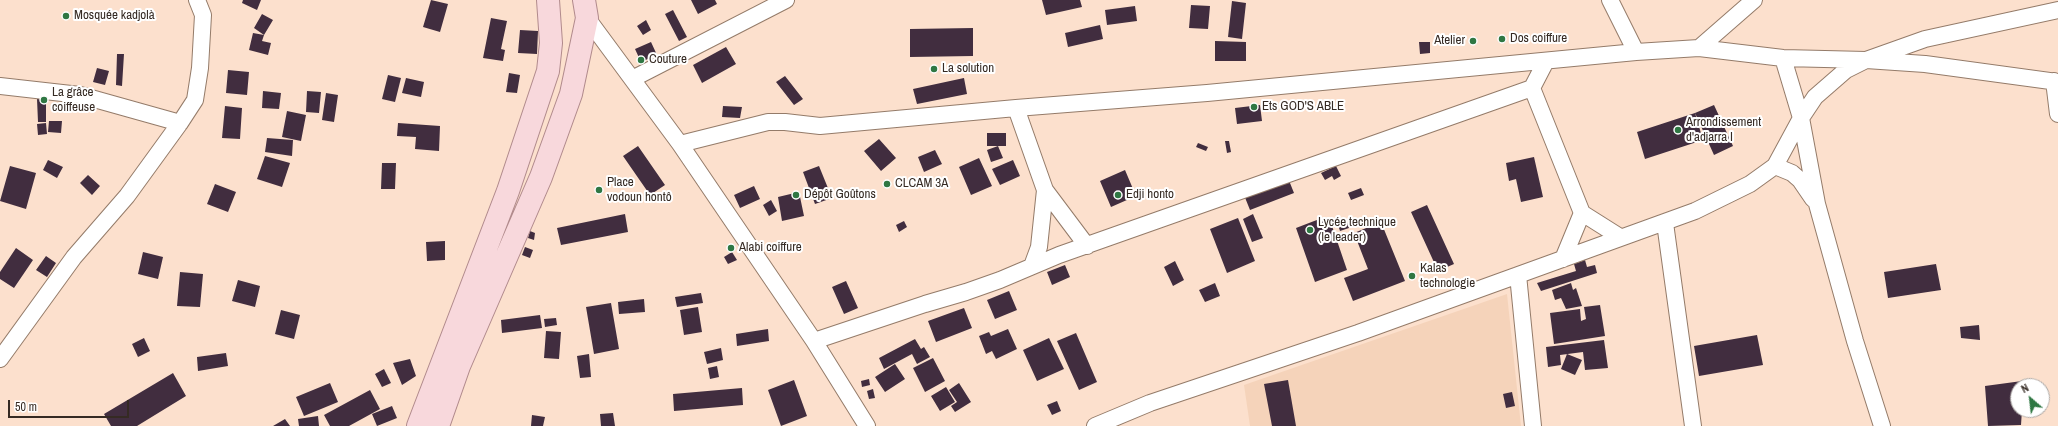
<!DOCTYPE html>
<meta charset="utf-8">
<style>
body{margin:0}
#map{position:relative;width:2058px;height:426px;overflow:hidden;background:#fce0cd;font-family:"Archivo Narrow",sans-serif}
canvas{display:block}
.north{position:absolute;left:2010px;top:378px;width:40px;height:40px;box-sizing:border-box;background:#fff;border:1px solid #aeaaa7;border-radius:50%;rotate:332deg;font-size:11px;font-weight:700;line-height:16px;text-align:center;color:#352a23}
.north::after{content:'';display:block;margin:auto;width:14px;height:18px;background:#2f7743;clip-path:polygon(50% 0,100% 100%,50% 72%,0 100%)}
.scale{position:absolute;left:8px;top:400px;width:121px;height:18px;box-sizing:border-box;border:2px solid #352a23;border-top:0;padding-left:5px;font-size:12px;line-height:14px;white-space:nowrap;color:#352a23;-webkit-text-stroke:3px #fff;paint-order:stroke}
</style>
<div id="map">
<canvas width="2058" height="426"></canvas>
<div class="north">N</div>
<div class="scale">50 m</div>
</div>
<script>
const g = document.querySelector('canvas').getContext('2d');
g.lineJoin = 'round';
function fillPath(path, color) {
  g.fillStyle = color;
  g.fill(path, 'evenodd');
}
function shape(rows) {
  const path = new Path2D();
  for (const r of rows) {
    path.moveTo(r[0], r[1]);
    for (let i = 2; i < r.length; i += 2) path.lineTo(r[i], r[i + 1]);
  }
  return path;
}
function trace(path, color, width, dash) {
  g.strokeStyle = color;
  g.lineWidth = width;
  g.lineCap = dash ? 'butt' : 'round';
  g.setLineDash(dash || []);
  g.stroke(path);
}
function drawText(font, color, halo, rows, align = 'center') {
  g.font = font + ' "Archivo Narrow",sans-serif';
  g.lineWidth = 4;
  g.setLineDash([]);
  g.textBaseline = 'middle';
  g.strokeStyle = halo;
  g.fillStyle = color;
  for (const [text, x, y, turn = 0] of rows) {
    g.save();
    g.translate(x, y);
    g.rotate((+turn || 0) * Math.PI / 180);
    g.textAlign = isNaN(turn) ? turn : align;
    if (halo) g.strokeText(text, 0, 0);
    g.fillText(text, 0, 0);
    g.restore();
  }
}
const built = shape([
 [1507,294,1521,426,1250,426,1244,385]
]);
const building = shape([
 [243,0,261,0,257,10,242,3],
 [431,0,448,4,440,32,423,27],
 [691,0,715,0,717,4,698,14],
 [1042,0,1080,0,1082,7,1046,15],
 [1232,1,1246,3,1242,39,1228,37],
 [1191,5,1210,6,1208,29,1189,28],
 [1135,6,1137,21,1107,25,1105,10],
 [673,10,687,37,679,41,665,14],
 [262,14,273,20,264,35,254,28],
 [491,18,507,21,501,49,505,50,503,61,483,58],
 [646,20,651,30,643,35,637,26],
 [1100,25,1103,39,1068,47,1065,33],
 [973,28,973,56,910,57,910,29],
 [520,30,538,31,537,54,518,53],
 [253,33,264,35,262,41,271,43,268,55,249,50],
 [1215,41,1246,42,1246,61,1215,61],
 [651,42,657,55,641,62,635,49],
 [1419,42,1430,42,1430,53,1420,54],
 [726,47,736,64,702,83,693,65],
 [117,54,124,54,122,86,116,85],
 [97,68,109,71,105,85,93,82],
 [228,70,249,72,247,95,226,93],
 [509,73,520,75,517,93,506,92],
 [388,75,401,78,395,102,382,99],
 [785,76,803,99,794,105,776,82],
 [406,78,424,82,421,97,402,93],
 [964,78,967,94,917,104,913,89],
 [263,91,281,93,279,109,262,108],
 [307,91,321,92,319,113,306,112],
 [326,93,338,95,334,122,322,120],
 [37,99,46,99,46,122,38,122],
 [1260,105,1262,121,1237,124,1235,108],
 [1714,105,1733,146,1714,155,1695,113],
 [225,106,242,108,240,139,222,138],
 [723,106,742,107,740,118,722,117],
 [287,111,306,115,301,141,282,137],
 [1695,113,1703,140,1645,159,1637,132],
 [49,121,62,121,61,133,48,132],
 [46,123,47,134,38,135,37,124],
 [398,123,440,126,439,151,415,149,416,137,397,136],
 [987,133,1006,133,1006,146,987,146],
 [267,138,293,140,292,156,265,152],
 [879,139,896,158,881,171,864,151],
 [1225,141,1229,141,1231,152,1227,153],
 [1198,143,1208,147,1206,151,1196,147],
 [638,146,665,185,650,195,623,156],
 [998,146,1003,158,991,162,987,150],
 [935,150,942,164,924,172,918,157],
 [265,156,290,163,282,187,257,179],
 [1534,157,1543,197,1521,202,1516,179,1509,181,1506,163],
 [979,158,992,186,971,195,959,167],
 [48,160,63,167,57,178,43,170],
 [1013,160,1020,176,1000,185,992,169],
 [382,163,396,163,395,189,381,189],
 [10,166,36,173,26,209,0,201],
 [819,166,832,198,815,204,803,172],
 [1336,166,1341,176,1334,180,1332,176,1325,180,1321,173],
 [1125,170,1136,196,1111,207,1100,181],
 [88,175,100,186,92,195,80,183],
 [1288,178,1294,193,1250,210,1244,195],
 [215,184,236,192,228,212,207,204],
 [754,186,760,199,740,208,734,195],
 [1361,188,1364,195,1351,200,1348,193],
 [799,192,804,216,782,221,778,197],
 [771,200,777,211,769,216,763,205],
 [1427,205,1454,264,1438,271,1411,212],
 [625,214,628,232,561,245,557,228],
 [1253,214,1263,238,1252,242,1243,219],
 [1238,218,1255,261,1227,273,1210,229],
 [1322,218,1325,228,1332,226,1347,270,1315,282,1296,228],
 [1346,219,1349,228,1340,231,1337,222],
 [904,221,907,227,899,232,896,225],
 [1381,222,1405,281,1353,301,1344,278,1368,269,1354,233],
 [530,231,535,233,534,240,528,238],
 [445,241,445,260,427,261,426,242],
 [525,247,533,250,530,258,522,255],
 [16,248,33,260,14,288,0,279,0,272],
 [143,252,163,257,158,279,138,274],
 [732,252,737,260,728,264,724,257],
 [46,256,56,263,47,277,36,270],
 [1585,260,1587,267,1595,265,1597,273,1541,291,1537,283,1576,271,1574,264],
 [1175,261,1184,280,1173,286,1164,267],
 [1936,264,1941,290,1888,298,1884,272],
 [1065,265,1070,277,1052,285,1047,272],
 [180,272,203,274,200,307,177,306],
 [238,280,260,286,255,307,232,301],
 [846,281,858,308,844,314,832,287],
 [1215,283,1220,296,1205,302,1199,290],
 [1571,283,1573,290,1576,288,1582,306,1566,309,1561,298,1555,300,1552,290],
 [1009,291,1017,310,995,319,987,300],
 [701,293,703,303,677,307,675,297],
 [644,299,645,312,619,314,618,302],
 [611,303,619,349,594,354,586,307],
 [1600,305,1605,336,1554,344,1550,313,1580,309,1581,321,1586,319,1584,307],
 [698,307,702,332,684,335,680,310],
 [964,308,972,328,936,342,928,321],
 [281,310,300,315,294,339,275,334],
 [540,315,542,328,502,333,501,320],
 [556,318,557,325,545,327,544,319],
 [1979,325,1980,340,1961,338,1960,327],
 [768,329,769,341,737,346,736,334],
 [1008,329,1017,349,996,359,992,351,986,354,979,336,989,332,991,336],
 [546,331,561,332,559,359,544,358],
 [1076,333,1097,382,1079,390,1057,341],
 [1757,335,1763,365,1699,376,1694,346],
 [144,338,150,351,138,357,132,344],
 [1049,338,1064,369,1037,381,1023,350],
 [915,339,921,349,924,347,930,357,917,364,912,354,884,369,879,358],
 [1604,340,1608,368,1585,370,1583,352,1560,355,1561,365,1548,367,1546,347],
 [721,348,723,360,707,364,704,352],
 [226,353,228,366,198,371,197,357],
 [589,354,591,377,580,378,577,356],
 [1567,354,1582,360,1575,375,1561,369],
 [933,358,945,381,925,392,913,368],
 [410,359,416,376,402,385,393,363],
 [895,364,905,379,885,392,875,377],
 [717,366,719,377,710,379,708,368],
 [384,369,391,383,382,387,375,374],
 [173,373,186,396,137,426,111,426,104,414],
 [869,379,870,385,862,387,861,381],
 [794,380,807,416,781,426,768,390],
 [1288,380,1296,426,1272,426,1264,384],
 [2022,381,2022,386,2018,386,2018,410,2022,410,2021,425,1988,426,1985,386],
 [330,383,338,402,304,416,296,397],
 [959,383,971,402,955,412,951,406,957,402,949,390],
 [946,387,955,402,940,411,931,396],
 [742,388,743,405,674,411,673,394],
 [873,389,875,398,869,399,867,391],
 [370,390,380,409,349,426,330,426,324,415],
 [1512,392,1515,406,1506,408,1503,394],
 [1057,401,1061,411,1052,415,1047,405],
 [392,406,397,418,377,426,372,414],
 [613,413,615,426,601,426,600,414],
 [532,415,545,417,543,426,531,426],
 [318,416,319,426,299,426,298,419],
 [285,419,290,426,273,426]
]);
const minor = shape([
 [1610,0,1636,52],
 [587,18,680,144,814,341,867,426],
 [1699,48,1754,0],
 [1783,58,1801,118,1817,204,1855,341,1882,426],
 [1546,61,1532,88,1582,213,1620,237],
 [634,78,786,0],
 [2054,81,2058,114],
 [0,86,80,95,180,123],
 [1016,108,1045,190,1039,247,1032,266],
 [680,144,768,122,785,122,820,126,1016,108,1207,93,1636,52,1699,48,1783,58,1866,60,1925,64,2058,82],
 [1775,166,1792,173,1800,180,1813,199],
 [1045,190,1087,246],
 [1665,223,1693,426],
 [1563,259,1582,213],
 [1518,275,1533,426],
 [814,341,925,304,966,292,1000,280,1059,255,1532,88],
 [0,359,74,257,127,196,180,123,195,100,200,68,203,15,197,0],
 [1095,426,1150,403,1358,333,1695,211,1750,184,1775,166,1801,118,1815,97,1846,70,1866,60,1925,39,2058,10]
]);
const primary = shape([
 [418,426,508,191,548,71,551,43,548,0],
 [438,426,459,366,541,177,571,94,587,18,584,0]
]);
const markers = [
 [66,16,4,"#2f7743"],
 [1502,39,4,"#2f7743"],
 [1473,41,4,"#2f7743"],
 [641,60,4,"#2f7743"],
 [934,69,4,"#2f7743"],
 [44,100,4,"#2f7743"],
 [1254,107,4,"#2f7743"],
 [1678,130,4,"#2f7743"],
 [887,184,4,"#2f7743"],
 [599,190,4,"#2f7743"],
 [796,195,4,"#2f7743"],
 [1118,195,4,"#2f7743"],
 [1310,230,4,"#2f7743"],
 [731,248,4,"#2f7743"],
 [1412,276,4,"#2f7743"]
];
const poiNames = [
 ["Mosquée kadjolà",74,16],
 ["Dos coiffure",1510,39],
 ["Atelier",1465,41,"right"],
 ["Couture",649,60],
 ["La solution",942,69],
 ["La grâce",52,93],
 ["coiffeuse",52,108],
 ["Ets GOD'S ABLE",1262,107],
 ["Arrondissement",1686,123],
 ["d'adjarra I",1686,138],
 ["Place",607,183],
 ["vodoun hontô",607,198],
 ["CLCAM 3A",895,184],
 ["Dépôt Goûtons",804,195],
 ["Edji honto",1126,195],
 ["Lycée technique",1318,223],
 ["(le leader)",1318,238],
 ["Alabi coiffure",739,248],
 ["Kalas",1420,269],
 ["technologie",1420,284]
];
fillPath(built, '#f5d3ba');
fillPath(building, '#412d3f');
trace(minor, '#947b69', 18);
trace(primary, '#b18a8c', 24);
trace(minor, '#fff', 16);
trace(primary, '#f8d8dc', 22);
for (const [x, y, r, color] of markers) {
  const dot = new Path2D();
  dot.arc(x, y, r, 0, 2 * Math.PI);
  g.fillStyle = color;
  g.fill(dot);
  trace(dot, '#fff', 1.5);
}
drawText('13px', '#352a23', '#fff', poiNames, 'left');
</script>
